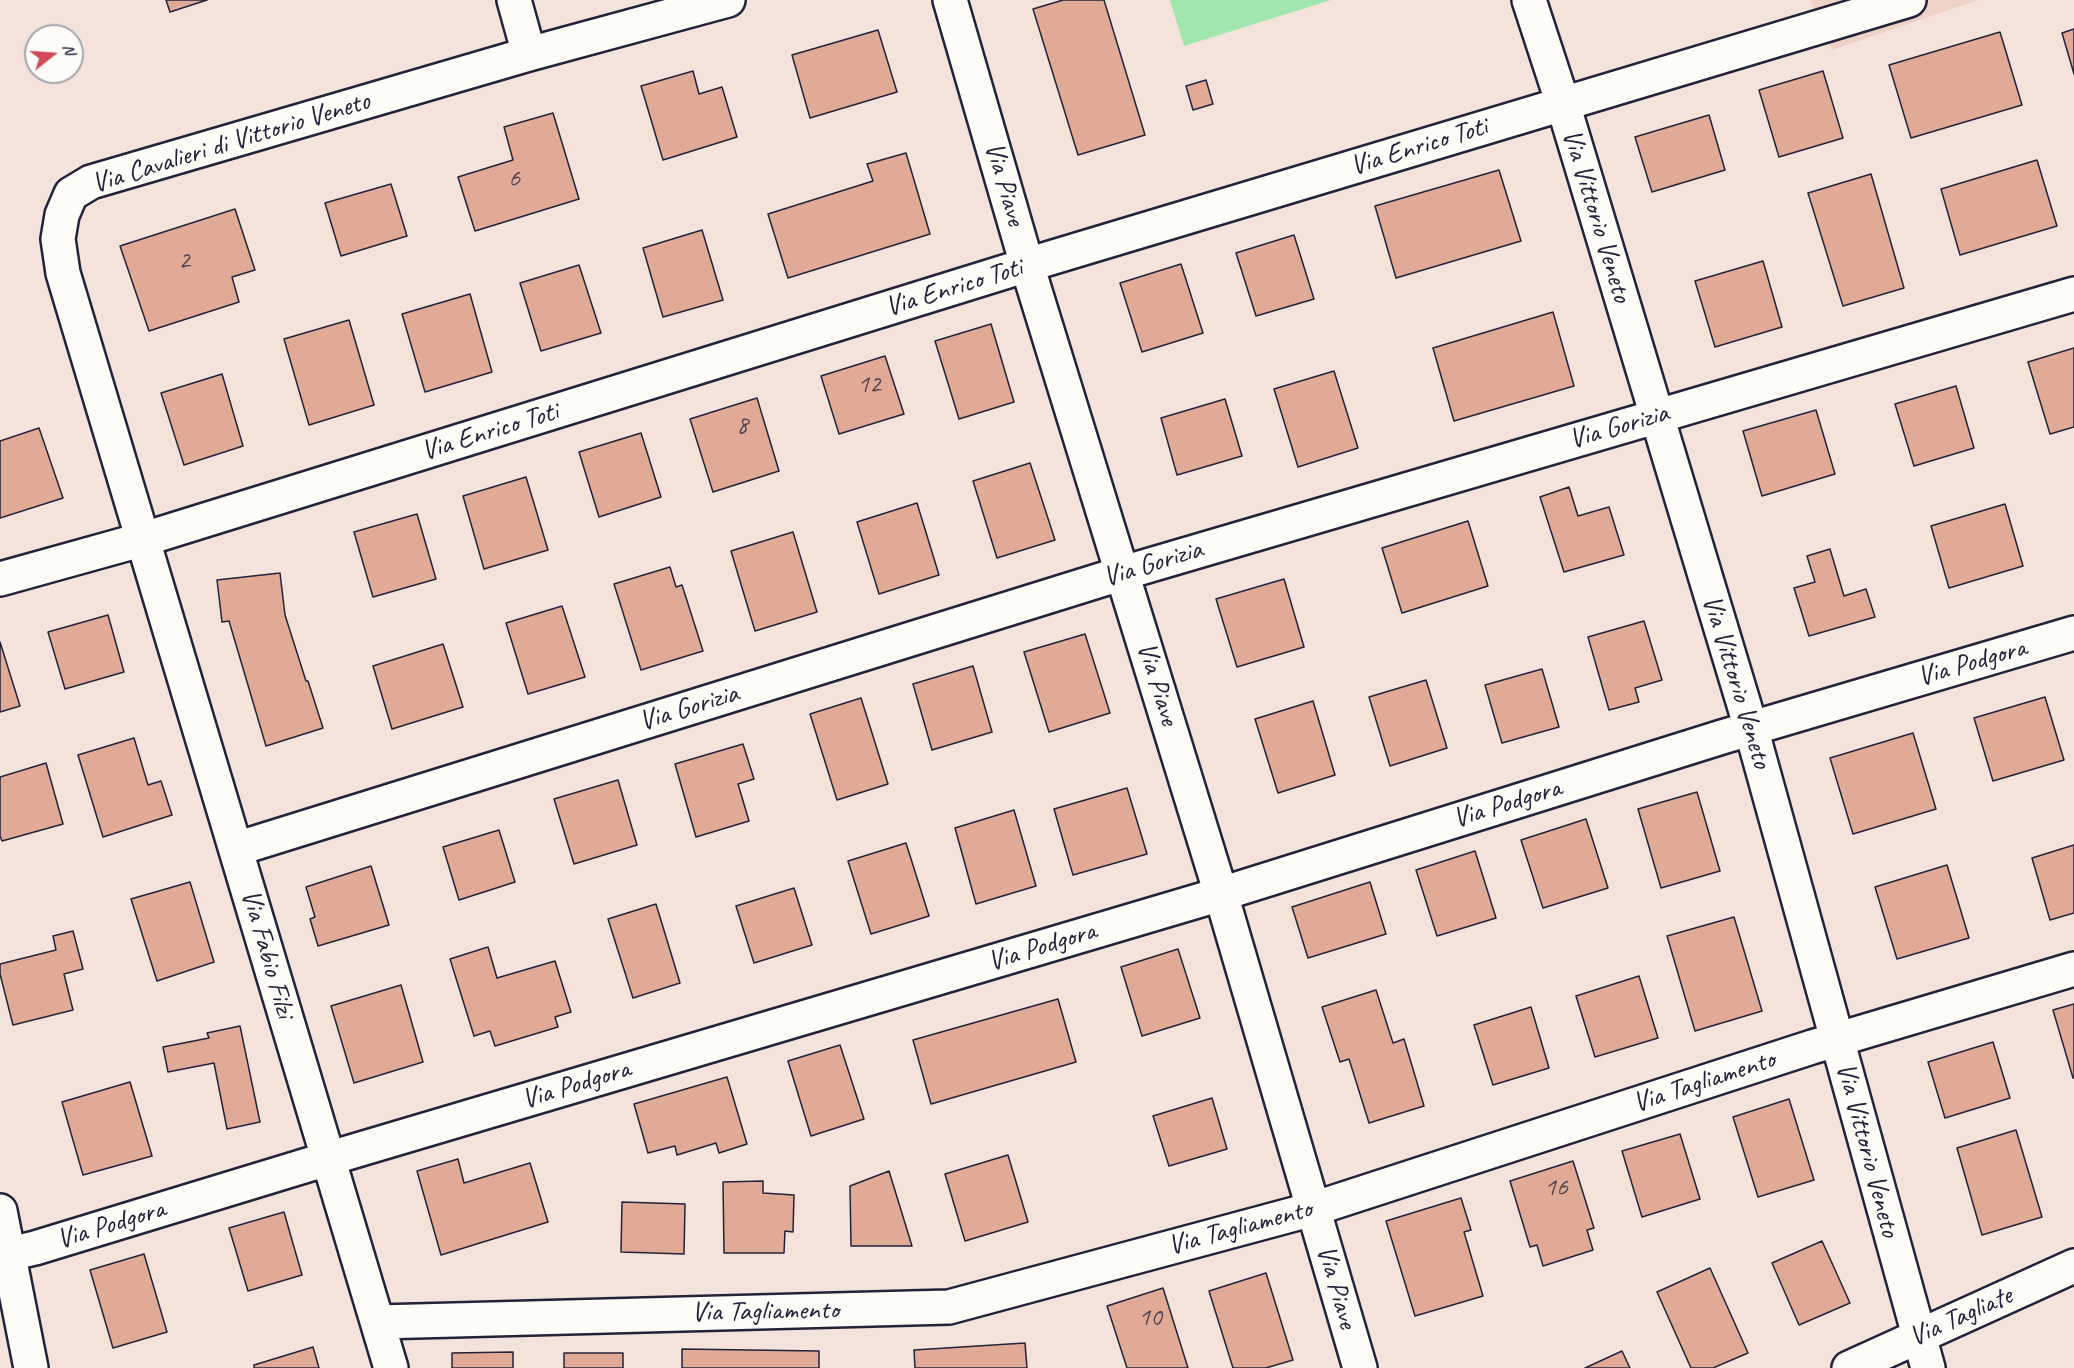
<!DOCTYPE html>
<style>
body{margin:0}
#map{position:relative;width:2074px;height:1368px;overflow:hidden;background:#f4e3da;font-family:Caveat,sans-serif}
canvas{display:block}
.north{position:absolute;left:24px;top:24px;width:60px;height:60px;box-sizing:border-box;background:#fdfcf7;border:2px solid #a5a5ac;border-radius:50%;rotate:73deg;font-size:16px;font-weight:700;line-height:24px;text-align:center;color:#22223b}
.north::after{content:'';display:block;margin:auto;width:21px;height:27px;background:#d1495b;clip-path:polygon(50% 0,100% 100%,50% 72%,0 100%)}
</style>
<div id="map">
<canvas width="2074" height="1368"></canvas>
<div class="north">N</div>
</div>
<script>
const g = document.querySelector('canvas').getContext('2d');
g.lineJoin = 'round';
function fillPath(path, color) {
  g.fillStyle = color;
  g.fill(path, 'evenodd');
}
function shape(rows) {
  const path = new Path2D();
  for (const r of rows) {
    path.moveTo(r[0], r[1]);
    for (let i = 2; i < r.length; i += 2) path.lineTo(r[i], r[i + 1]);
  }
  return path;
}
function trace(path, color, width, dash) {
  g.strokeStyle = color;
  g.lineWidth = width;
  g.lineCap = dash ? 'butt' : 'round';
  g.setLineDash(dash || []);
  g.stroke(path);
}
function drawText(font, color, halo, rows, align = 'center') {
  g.font = font + ' Caveat,sans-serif';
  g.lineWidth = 4.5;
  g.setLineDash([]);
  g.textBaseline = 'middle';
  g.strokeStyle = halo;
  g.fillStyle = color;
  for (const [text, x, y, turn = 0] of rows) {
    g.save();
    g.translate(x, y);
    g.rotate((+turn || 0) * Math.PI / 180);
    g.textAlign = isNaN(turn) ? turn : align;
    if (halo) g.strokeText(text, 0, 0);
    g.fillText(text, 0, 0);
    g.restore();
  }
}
const built = shape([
 [1810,0,1978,0,1832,50]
]);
const green = shape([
 [1170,0,1331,0,1184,46]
]);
const building = shape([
 [166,0,207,0,170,12,166,0],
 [1063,0,1104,0,1145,135,1078,155,1033,9,1063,0],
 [2074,29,2074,74,2062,33,2074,29],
 [878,30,897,92,810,118,792,55,878,30],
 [2000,32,2022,105,1911,138,1889,65,2000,32],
 [693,71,699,94,722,87,737,137,663,160,641,86,693,71],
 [1823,71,1843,138,1779,157,1759,90,1823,71],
 [1206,80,1213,104,1193,110,1186,86,1206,80],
 [553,113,579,199,475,231,458,177,513,160,504,127,553,113],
 [1709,115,1725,170,1652,192,1635,137,1709,115],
 [906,153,930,234,788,278,768,214,873,181,867,164,906,153],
 [2037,160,2057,226,1960,255,1941,189,2037,160],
 [1499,170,1521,241,1396,278,1375,206,1499,170],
 [1871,174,1904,288,1843,306,1808,193,1871,174],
 [391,184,407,236,341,256,325,203,391,184],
 [235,209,255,270,232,277,239,302,149,331,120,246,235,209],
 [702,230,723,300,663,317,643,248,702,230],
 [1294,235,1314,299,1256,316,1236,253,1294,235],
 [1763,261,1782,327,1715,347,1695,281,1763,261],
 [1181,264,1203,333,1142,352,1120,283,1181,264],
 [579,265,601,333,541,351,520,283,579,265],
 [470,294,492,372,425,392,402,314,470,294],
 [1553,312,1574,386,1454,421,1433,348,1553,312],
 [349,320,374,405,309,425,284,339,349,320],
 [991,324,1014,402,959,419,935,341,991,324],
 [2074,348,2074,427,2050,434,2028,362,2074,348],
 [885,356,904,414,839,434,821,376,885,356],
 [1334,371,1358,448,1298,467,1274,389,1334,371],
 [222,374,243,446,184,465,161,393,222,374],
 [1956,386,1974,448,1914,466,1895,404,1956,386],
 [757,398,779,471,713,492,690,419,757,398],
 [1225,399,1242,456,1177,475,1161,418,1225,399],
 [1816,410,1835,474,1762,496,1743,431,1816,410],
 [39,428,63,498,0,518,0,441,39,428],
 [641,433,661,497,599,517,579,452,641,433],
 [1030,463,1055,540,997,558,973,481,1030,463],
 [526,477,548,550,484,569,463,496,526,477],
 [1569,487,1578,516,1609,507,1624,555,1564,572,1540,497,1569,487],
 [917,503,939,575,879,594,857,522,917,503],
 [2005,504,2023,566,1949,588,1931,526,2005,504],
 [417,514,436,579,373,597,354,532,417,514],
 [1468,521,1488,586,1402,613,1382,548,1468,521],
 [793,532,817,612,755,631,731,551,793,532],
 [1830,549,1844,596,1866,589,1875,617,1809,636,1794,588,1815,582,1807,556,1830,549],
 [670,567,676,587,682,585,703,651,641,670,614,584,670,567],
 [280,573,285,615,306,681,308,681,323,728,266,746,229,621,222,622,217,580,280,573],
 [1284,579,1304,647,1237,667,1216,599,1284,579],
 [562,606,585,677,528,694,506,623,562,606],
 [108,615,124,672,65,689,48,632,108,615],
 [1644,621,1662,680,1635,688,1639,702,1609,710,1588,637,1644,621],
 [1085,634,1110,713,1049,732,1024,652,1085,634],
 [0,642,20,706,0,712,0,642],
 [443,644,463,707,392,729,373,666,443,644],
 [973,666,992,732,932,750,913,684,973,666],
 [1542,669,1559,727,1502,743,1485,685,1542,669],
 [1426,680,1447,748,1390,766,1369,697,1426,680],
 [2045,697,2064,760,1993,781,1974,718,2045,697],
 [861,698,888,784,837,800,810,714,861,698],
 [1313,701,1335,775,1278,793,1255,719,1313,701],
 [1913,733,1936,809,1853,834,1830,758,1913,733],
 [134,738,148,785,161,781,172,815,103,837,78,755,134,738],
 [743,744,754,779,738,784,749,821,696,837,675,764,743,744],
 [46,763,63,824,2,841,0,836,0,777,46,763],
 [618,780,637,845,574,864,554,799,618,780],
 [1127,788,1147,854,1073,875,1054,809,1127,788],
 [1697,792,1720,871,1661,888,1638,809,1697,792],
 [1014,810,1036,886,976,904,955,828,1014,810],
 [1586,819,1608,888,1543,908,1521,840,1586,819],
 [499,830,515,882,459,900,443,847,499,830],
 [906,843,929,916,871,934,848,861,906,843],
 [2074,845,2074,913,2050,920,2032,858,2074,845],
 [1475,851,1496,918,1437,936,1416,870,1475,851],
 [1947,865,1969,938,1897,959,1875,887,1947,865],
 [371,866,389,925,318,946,310,919,315,917,306,887,371,866],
 [190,882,214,962,157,981,131,899,190,882],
 [1370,882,1386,934,1308,958,1292,907,1370,882],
 [794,888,812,945,754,963,736,906,794,888],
 [656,904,680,983,633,998,608,919,656,904],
 [1734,917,1762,1011,1695,1031,1667,936,1734,917],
 [73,931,83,969,64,974,73,1010,13,1025,0,974,0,964,56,950,53,936,73,931],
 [488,947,497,978,555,961,571,1012,555,1017,558,1027,495,1046,490,1031,474,1036,450,959,488,947],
 [1178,949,1200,1018,1142,1036,1121,967,1178,949],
 [1639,976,1658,1038,1595,1057,1576,996,1639,976],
 [401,985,423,1062,354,1083,331,1006,401,985],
 [1376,990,1393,1043,1404,1039,1424,1106,1369,1123,1349,1059,1340,1062,1322,1007,1376,990],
 [1058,999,1076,1062,931,1104,913,1040,1058,999],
 [2074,1004,2074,1078,2073,1078,2053,1010,2074,1004],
 [1531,1007,1549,1068,1493,1085,1474,1025,1531,1007],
 [240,1026,260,1122,227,1129,214,1063,168,1072,163,1047,209,1038,207,1033,240,1026],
 [1993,1042,2010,1098,1945,1118,1928,1062,1993,1042],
 [840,1045,864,1119,811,1136,788,1061,840,1045],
 [727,1077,747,1144,719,1153,716,1143,677,1155,675,1146,648,1153,634,1104,727,1077],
 [130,1082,152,1156,83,1175,62,1102,130,1082],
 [1212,1098,1227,1149,1169,1166,1153,1116,1212,1098],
 [1789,1099,1814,1180,1758,1197,1733,1117,1789,1099],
 [2016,1130,2042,1217,1982,1235,1957,1148,2016,1130],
 [1680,1134,1700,1199,1642,1217,1622,1151,1680,1134],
 [1008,1155,1028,1222,965,1241,945,1174,1008,1155],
 [458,1159,464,1183,530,1163,548,1222,441,1255,417,1171,458,1159],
 [1573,1161,1594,1228,1587,1230,1593,1250,1543,1266,1537,1245,1530,1247,1510,1181,1573,1161],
 [889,1171,912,1246,851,1246,850,1186,889,1171],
 [763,1181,763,1193,794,1195,793,1232,785,1231,784,1253,724,1253,723,1182,763,1181],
 [1461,1198,1471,1230,1464,1232,1483,1296,1415,1316,1386,1221,1461,1198],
 [622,1202,685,1204,684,1254,621,1252,622,1202],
 [284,1212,302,1275,248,1291,229,1228,284,1212],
 [1822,1241,1850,1303,1799,1325,1772,1263,1822,1241],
 [144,1254,167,1332,113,1348,90,1270,144,1254],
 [1710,1268,1748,1353,1713,1368,1691,1368,1657,1292,1710,1268],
 [1266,1273,1293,1360,1266,1368,1233,1368,1209,1291,1266,1273],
 [1163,1288,1188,1368,1127,1368,1107,1306,1163,1288],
 [1025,1343,1027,1368,915,1368,914,1350,1025,1343],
 [313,1347,319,1368,254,1368,254,1365,313,1347],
 [682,1349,819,1351,819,1368,682,1368,682,1349],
 [1622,1351,1630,1368,1585,1368,1622,1351],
 [513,1352,513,1368,452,1368,452,1353,513,1352],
 [564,1353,623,1353,623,1368,564,1368,564,1353]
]);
const street = shape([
 [514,0,529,54],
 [950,0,1027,265,1221,894,1360,1368],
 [1529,0,1563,104,1751,728,1928,1368],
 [0,579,144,539,1027,265,1909,0],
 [236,849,1123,573,2074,294],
 [9,1254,35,1248,327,1159,1221,894,1722,737,2074,633],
 [378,1322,949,1307,1313,1209,1812,1047,2074,969],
 [391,1368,63,273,58,239,62,215,71,194,91,182,529,54,728,0],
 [1849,1368,2074,1266]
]);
const secondary = shape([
 [0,1211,31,1368]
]);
const numberNames = [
 ["6",514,179],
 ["2",184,261],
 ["12",869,385],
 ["8",742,426],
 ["16",1556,1188],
 ["10",1150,1318]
];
const streetNames = [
 ["Via Cavalieri di Vittorio Veneto",231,143,-17],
 ["Via Enrico Toti",1419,147,-17],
 ["Via Piave",1004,184,74],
 ["Via Vittorio Veneto",1596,216,73],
 ["Via Enrico Toti",954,288,-17],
 ["Via Gorizia",1619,427,-16],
 ["Via Enrico Toti",490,432,-17],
 ["Via Gorizia",1153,564,-17],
 ["Via Podgora",1972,663,-16],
 ["Via Vittorio Veneto",1736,682,73],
 ["Via Piave",1157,684,73],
 ["Via Gorizia",689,708,-17],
 ["Via Podgora",1507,804,-17],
 ["Via Podgora",1042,947,-17],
 ["Via Fabio Filzi",267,954,74],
 ["Via Tagliamento",1704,1082,-18],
 ["Via Podgora",576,1085,-17],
 ["Via Vittorio Veneto",1867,1150,75],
 ["Via Podgora",111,1225,-17],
 ["Via Tagliamento",1240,1228,-15],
 ["Via Piave",1336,1287,74],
 ["Via Tagliamento",765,1312,-1],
 ["Via Tagliate",1961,1317,-24]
];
fillPath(built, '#eed2c6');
fillPath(green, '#a1e5af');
fillPath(building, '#e0aa97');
trace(building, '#22223b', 1.5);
trace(street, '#22223b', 38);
trace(secondary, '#22223b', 38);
trace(street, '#fdfcf7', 33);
trace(secondary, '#fdfcf7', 33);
drawText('26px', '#524452', null, numberNames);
drawText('28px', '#22223b', '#fdfcf7', streetNames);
</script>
